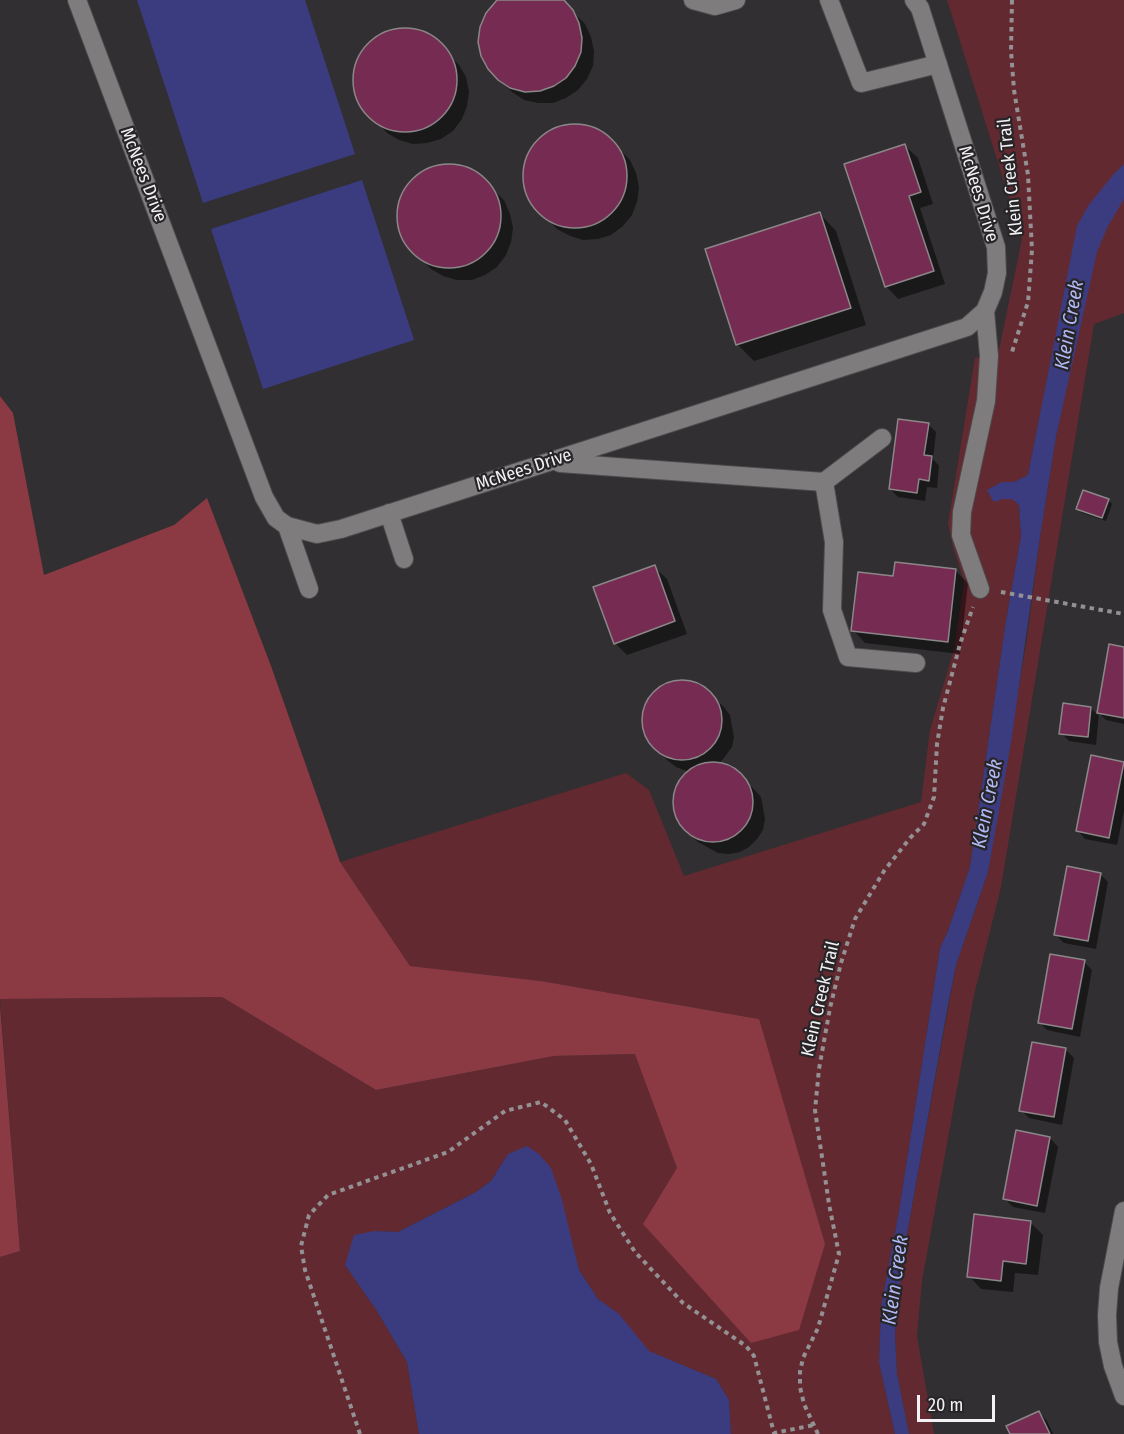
<!DOCTYPE html>
<style>
body{margin:0}
#map{position:relative;width:1124px;height:1434px;overflow:hidden;background:#312f31;font-family:"Fira Sans Condensed",sans-serif}
canvas{display:block}
.scale{position:absolute;left:917px;top:1395px;width:78px;height:27px;box-sizing:border-box;border:3px solid #f3f1f3;border-top:0;padding-left:8px;font-size:18px;line-height:21px;white-space:nowrap;color:#f3f1f3;-webkit-text-stroke:4px #272527;paint-order:stroke}
</style>
<div id="map">
<canvas width="1124" height="1434"></canvas>
<div class="scale">20 m</div>
</div>
<script>
const g = document.querySelector('canvas').getContext('2d');
g.lineJoin = 'round';
function fillPath(path, color) {
  g.fillStyle = color;
  g.fill(path, 'evenodd');
}
function shape(rows) {
  const path = new Path2D();
  for (const r of rows) {
    if (r.length === 3) {
      path.moveTo(r[0] + r[2], r[1]);
      path.arc(r[0], r[1], r[2], 0, 2 * Math.PI);
      continue;
    }
    path.moveTo(r[0], r[1]);
    for (let i = 2; i < r.length; i += 2) path.lineTo(r[i], r[i + 1]);
  }
  return path;
}
function trace(path, color, width, dash) {
  g.strokeStyle = color;
  g.lineWidth = width;
  g.lineCap = dash ? 'butt' : 'round';
  g.setLineDash(dash || []);
  g.stroke(path);
}
function drawText(font, color, halo, rows, align = 'center') {
  g.font = font + ' "Fira Sans Condensed",sans-serif';
  g.lineWidth = 4.5;
  g.setLineDash([]);
  g.textBaseline = 'middle';
  g.strokeStyle = halo;
  g.fillStyle = color;
  for (const [text, x, y, turn = 0] of rows) {
    g.save();
    g.translate(x, y);
    g.rotate((+turn || 0) * Math.PI / 180);
    g.textAlign = isNaN(turn) ? turn : align;
    if (halo) g.strokeText(text, 0, 0);
    g.fillText(text, 0, 0);
    g.restore();
  }
}
const green = shape([
 [947,0,1124,0,1124,313,1094,324,1001,887,974,995,922,1281,917,1336,934,1434,909,1434,897,1374,895,1334,903,1256,956,965,988,872,1027,638,1040,537,1056,437,1071,366,1062,305,1028,475,1014,482,1002,482,1003,499,1013,499,1019,505,1021,536,1006,621,970,867,948,931,940,948,899,1211,881,1307,879,1362,895,1434,731,1434,729,1400,716,1379,648,1351,619,1315,598,1299,579,1270,568,1227,508,1154,491,1181,476,1192,398,1232,375,1231,345,1265,377,1311,407,1362,419,1434,0,1434,0,1257,20,1251,0,999,222,997,376,1090,554,1056,636,1054,677,1168,751,1343,759,1019,541,981,410,966,340,862,626,773,649,790,684,876,921,802,930,730,954,650,964,581,953,547,948,524,975,358,998,355,1022,239]
]);
const forest = shape([
 [0,396,13,413,44,575,174,525,207,498,271,666,340,862,410,966,541,981,759,1019,825,1244,799,1330,751,1343,643,1224,677,1168,635,1054,554,1056,376,1090,222,997,0,999],
 [0,1005,20,1251,0,1257]
]);
const water = shape([
 [137,0,305,0,355,154,203,203],
 [1124,164,1124,199,1107,228,1097,252,1056,437,1040,537,1011,743,988,872,956,965,948,1005,903,1256,895,1334,897,1374,909,1434,895,1434,879,1362,881,1307,899,1211,940,948,948,931,970,867,1006,621,1021,536,1019,505,1012,499,1003,499,994,502,987,490,1002,482,1014,482,1028,475,1077,226,1088,206,1112,176],
 [362,180,414,340,263,389,211,229],
 [527,1146,539,1154,551,1168,562,1200,579,1270,598,1299,619,1314,649,1351,716,1379,729,1400,731,1434,419,1434,407,1362,377,1311,345,1265,354,1235,375,1231,398,1232,476,1192,491,1181,508,1154]
]);
const shadow = shape([
 [500,0,561,0,585,24,591,37,594,51,593,66,587,79,578,90,566,98,553,103,538,103,524,100,512,92,499,79],
 [410,30,424,34,436,41,459,65,466,77,469,92,467,106,462,119,453,131,441,139,427,143,413,144,399,140,387,133,364,109,357,96,354,82,356,68,361,55,370,44,382,36,395,31],
 [580,126,594,129,606,136,630,160,636,173,639,187,637,202,632,215,623,226,611,235,598,239,583,240,570,236,557,229,534,205,528,192,525,178,526,164,532,151,541,140,552,131,566,127],
 [905,146,918,158,933,204,920,208,945,284,898,299,886,286],
 [454,166,468,170,480,177,504,200,510,214,513,228,511,242,506,255,497,267,485,275,472,280,457,280,443,276,431,269,408,245,401,232,399,218,400,204,406,191,415,180,426,171,440,167],
 [820,214,836,231,866,325,754,361,737,344],
 [928,424,936,432,933,459,939,466,937,488,927,487,925,501,898,497,890,489],
 [1108,500,1112,504,1106,521,1082,513,1078,509],
 [654,567,667,579,687,634,627,655,615,643],
 [955,570,968,583,960,654,865,643,853,630,895,578],
 [1111,646,1124,648,1124,724,1106,720,1099,713,1096,745,1069,741,1061,733,1091,708,1098,715],
 [680,681,691,682,701,686,723,706,730,715,734,737,732,747,720,763,732,768,741,775,761,797,765,819,763,830,757,839,749,847,740,852,729,854,718,853,698,842,685,829,679,820,675,809,674,799,682,778,689,772,676,767,667,760,648,738,644,727,643,716,651,696,659,688,669,683],
 [1092,757,1124,763,1124,811,1117,845,1085,839,1077,830],
 [1100,874,1108,882,1096,949,1064,943,1055,934],
 [1084,962,1092,970,1080,1037,1047,1030,1039,1022],
 [1033,1043,1066,1050,1074,1058,1062,1125,1029,1118,1021,1110],
 [1050,1138,1058,1147,1045,1213,1013,1207,1005,1199],
 [1030,1222,1043,1235,1038,1275,1015,1273,1013,1292,981,1289,969,1276],
 [1039,1412,1047,1421,1053,1434,1012,1434]
]);
const building = shape([
 [497,0,564,0,573,10,579,23,582,38,581,52,575,66,566,78,554,86,540,91,525,92,510,88,498,80,488,69,481,56,478,42,480,27,486,13,497,0],
 [405,80,52],
 [575,176,52],
 [905,144,921,192,909,196,934,271,885,287,844,164,905,144],
 [449,216,52],
 [820,212,851,308,736,345,705,249,820,212],
 [898,419,929,423,924,455,932,456,929,481,919,479,917,493,889,489,898,419],
 [1083,490,1109,499,1102,518,1076,509,1083,490],
 [895,562,956,569,948,642,851,631,858,572,893,576,895,562],
 [655,565,675,621,614,644,593,587,655,565],
 [1109,644,1124,647,1124,718,1097,713,1109,644],
 [682,720,40],
 [1063,703,1091,707,1088,737,1059,734,1063,703],
 [1091,755,1124,762,1109,838,1076,831,1091,755],
 [713,802,40],
 [1067,866,1101,873,1088,941,1054,935,1067,866],
 [1050,954,1085,960,1072,1029,1038,1023,1050,954],
 [1032,1042,1066,1048,1054,1117,1019,1111,1032,1042],
 [1016,1130,1050,1137,1037,1206,1003,1199,1016,1130],
 [974,1214,1031,1221,1026,1264,1003,1261,1001,1281,967,1277,974,1214],
 [1039,1411,1050,1434,1010,1434,1006,1426,1039,1411]
]);
const path = shape([
 [1012,0,1011,51,1014,90,1028,175,1032,250,1028,302,1012,352],
 [1001,592,1124,614],
 [360,1434,305,1270,301,1246,309,1215,328,1195,448,1152,505,1111,541,1102,565,1120,591,1164,610,1213,635,1252,683,1303,746,1346,754,1356,774,1433,814,1425],
 [818,1434,804,1404,800,1387,800,1372,803,1358,818,1328,839,1254,829,1204,815,1110,819,1069,830,1008,841,963,855,919,884,871,910,838,924,824,934,797,937,744,943,708,960,644,973,607]
]);
const minor = shape([
 [77,0,264,497,276,518,287,526,317,534,341,529,967,327,985,311,993,292,997,273,996,247,920,8,914,0],
 [693,0,715,6,736,0],
 [829,0,861,83,938,64],
 [882,438,824,482,834,542,832,610,848,657,916,663],
 [560,463,824,482],
 [389,513,404,559],
 [287,526,309,589],
 [980,589,961,535,962,512,986,401,989,356,985,311],
 [1124,1211,1109,1288,1107,1315,1108,1342,1113,1366,1124,1396]
]);
const streetNames = [
 ["McNees Drive",143,175,69],
 ["Klein Creek Trail",1011,177,-96],
 ["McNees Drive",978,194,73],
 ["McNees Drive",524,470,-18],
 ["Klein Creek Trail",821,999,-77]
];
const waterNames = [
 ["Klein Creek",1070,325,-80],
 ["Klein Creek",988,804,-79],
 ["Klein Creek",896,1280,-82]
];
fillPath(green, '#632930');
fillPath(forest, '#8b3943');
fillPath(water, '#3b3c80');
fillPath(shadow, '#0007');
fillPath(building, '#762c52');
trace(building, '#8b8788', 1.5);
trace(minor, '#4d4b4d', 20);
trace(path, '#939193', 4, [4.5, 4.5]);
trace(minor, '#7f7c7e', 18);
drawText('18px', '#f3f1f3', '#272527', streetNames);
drawText('italic 20px', '#b1b9f5', '#272527', waterNames);
</script>
